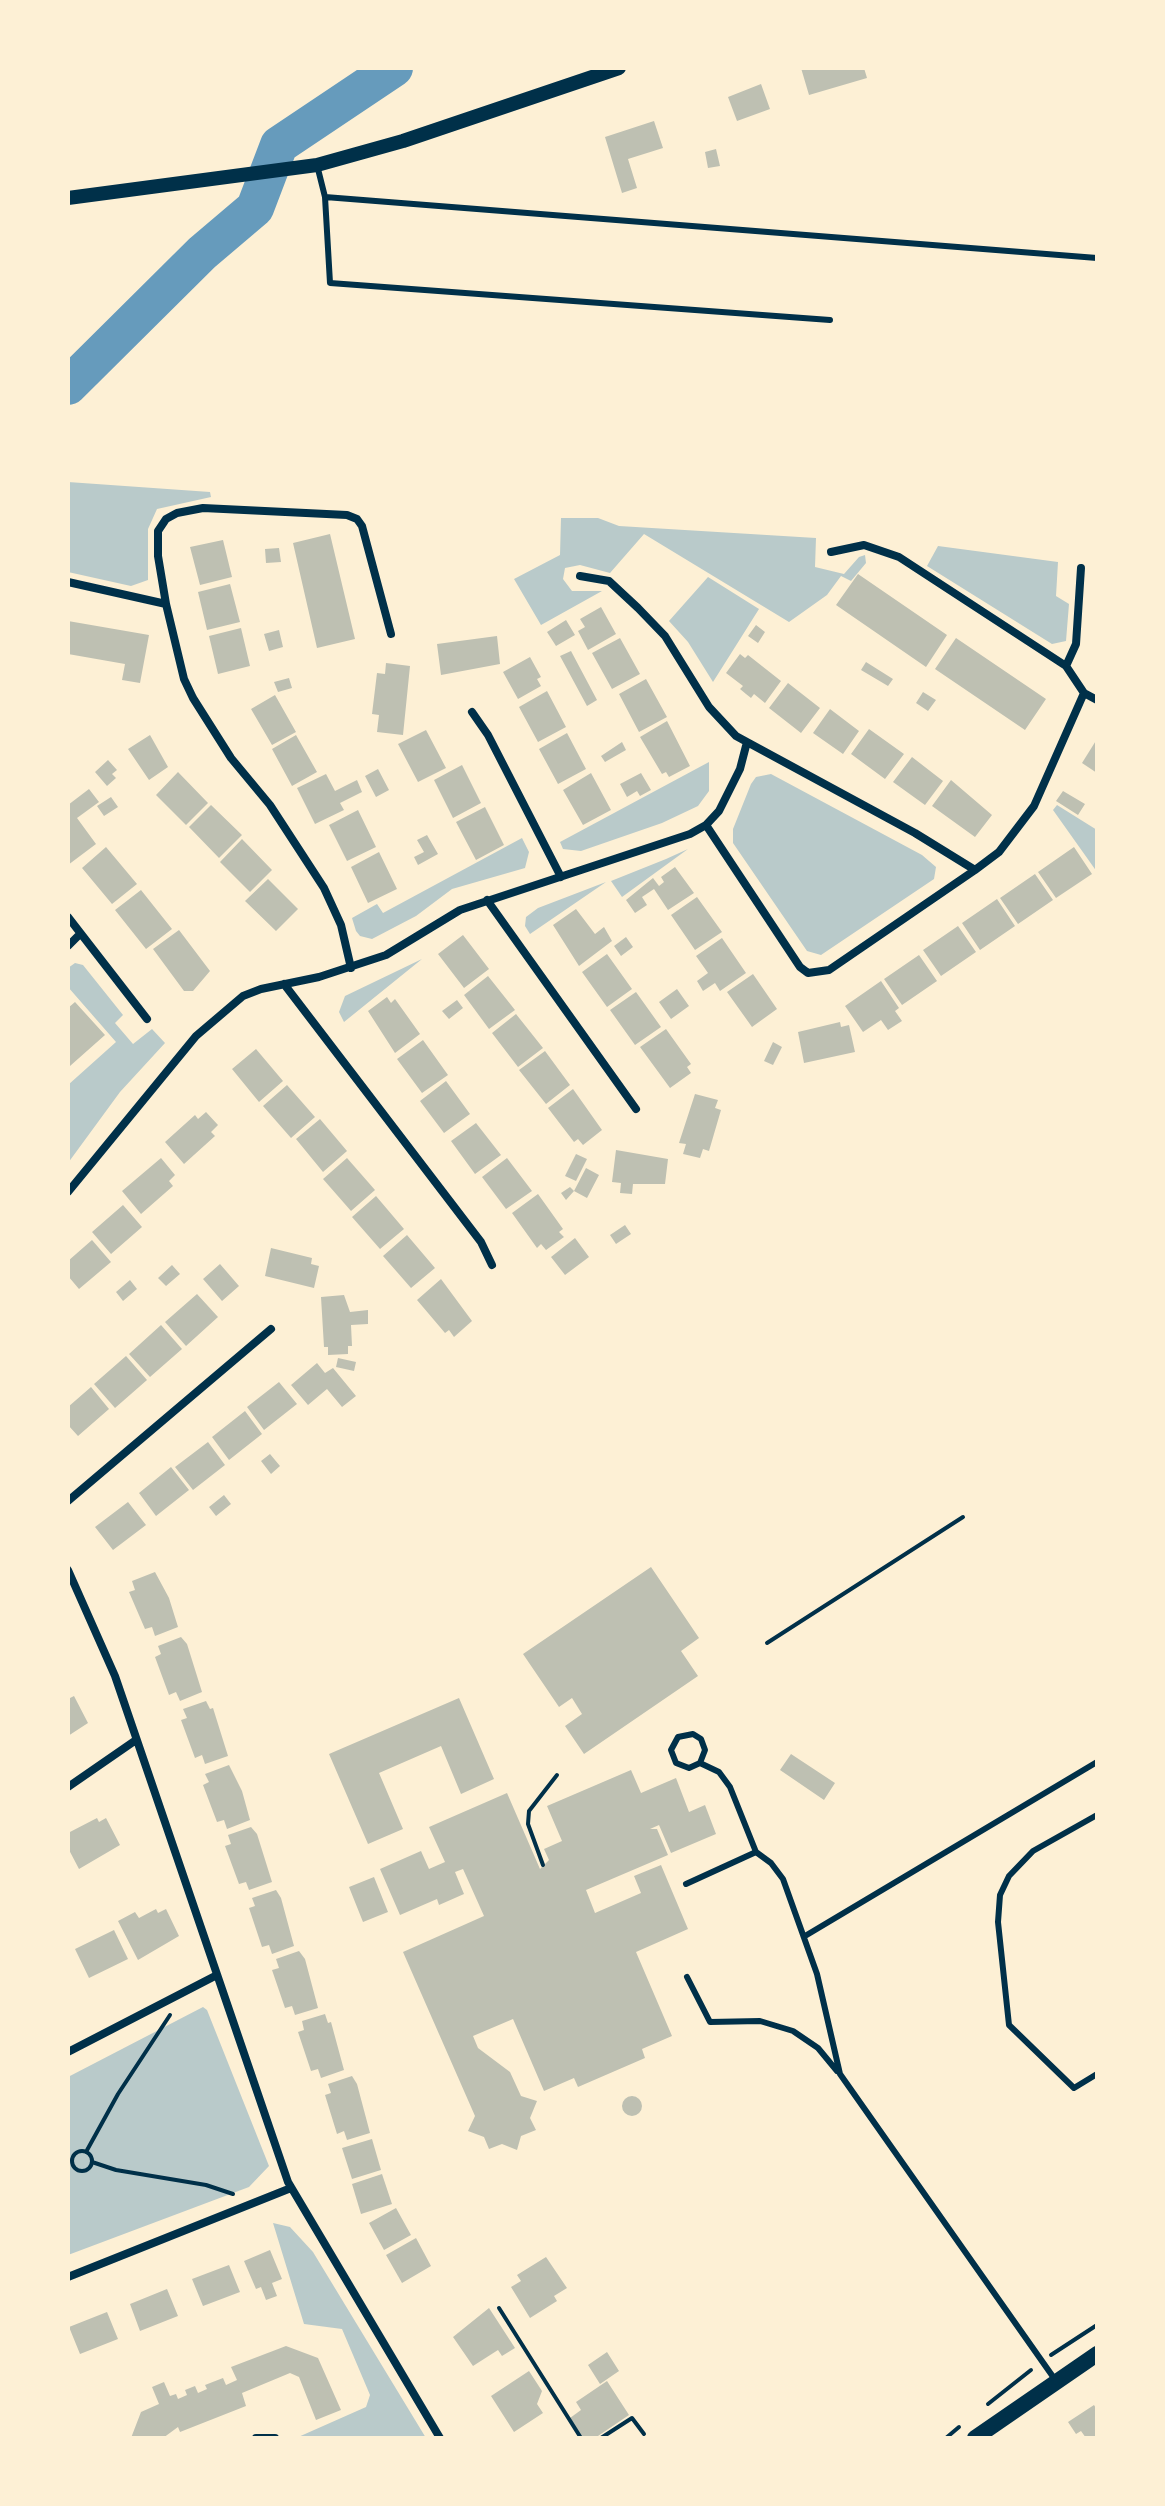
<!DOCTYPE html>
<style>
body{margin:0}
#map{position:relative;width:1165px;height:2506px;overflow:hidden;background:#fdf0d5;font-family:"Open Sans",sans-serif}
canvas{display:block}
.frame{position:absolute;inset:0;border:70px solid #fdf0d5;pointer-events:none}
</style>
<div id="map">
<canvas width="1165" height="2506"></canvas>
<div class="frame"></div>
</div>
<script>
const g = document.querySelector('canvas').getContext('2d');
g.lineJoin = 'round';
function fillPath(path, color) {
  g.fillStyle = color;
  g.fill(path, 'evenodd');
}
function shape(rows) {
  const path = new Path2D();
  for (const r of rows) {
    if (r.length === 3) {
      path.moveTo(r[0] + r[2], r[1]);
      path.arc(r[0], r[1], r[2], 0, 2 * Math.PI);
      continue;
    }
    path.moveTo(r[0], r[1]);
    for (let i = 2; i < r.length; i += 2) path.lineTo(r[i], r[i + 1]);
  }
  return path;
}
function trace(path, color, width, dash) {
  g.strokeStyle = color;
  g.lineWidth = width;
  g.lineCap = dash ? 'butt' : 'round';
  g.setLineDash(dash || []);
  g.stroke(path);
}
const green = shape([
 [68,482,210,492,211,497,157,509,148,529,148,580,131,586,68,572],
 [561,518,598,518,619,526,816,538,815,567,844,574,859,557,865,555,866,563,851,581,841,576,827,595,789,622,644,534,610,573,580,565,565,568,563,579,572,591,602,591,541,625,514,579,560,555],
 [938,546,1058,562,1056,596,1069,604,1066,641,1052,644,927,566],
 [708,577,759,609,713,682,688,642,669,621],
 [709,762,709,791,698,806,662,823,581,851,563,849,560,842],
 [771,774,922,855,936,867,934,879,821,955,807,951,733,843,733,829,751,784,756,777],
 [1057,805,1097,830,1097,872,1053,810],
 [522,838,529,852,525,868,452,889,416,916,372,939,360,936,356,931,352,918,377,904,383,913],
 [688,849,622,897,611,881,666,859],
 [606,882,530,934,525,926,526,917,538,908],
 [422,959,344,1022,339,1012,345,996],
 [75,963,83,965,123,1015,115,1023,133,1044,152,1029,165,1043,120,1092,68,1163,68,1085,116,1042,68,987,68,968],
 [203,2007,207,2010,269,2166,249,2187,68,2255,68,2077],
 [273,2223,290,2227,313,2252,426,2438,296,2438,366,2407,370,2395,342,2329,304,2324]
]);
const river = shape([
 [68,386,202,253,255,208,279,145,394,68]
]);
const building = shape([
 [801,68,864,68,867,78,809,95],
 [761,84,770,109,737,121,728,97],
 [654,121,663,148,628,159,637,188,622,193,605,137],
 [716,149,720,166,708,168,705,152],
 [330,534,355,639,317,648,293,543],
 [223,540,232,577,200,585,190,547],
 [279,548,281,562,266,563,265,549],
 [858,574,947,635,926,667,836,605],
 [230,584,240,622,207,630,198,592],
 [601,607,616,634,588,650,578,631,585,627,580,619],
 [566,620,575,635,556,646,547,632],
 [68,621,149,635,140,683,122,680,125,664,68,654],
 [756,625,765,632,758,643,748,636],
 [241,628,250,666,218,674,209,636],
 [279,630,283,647,269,651,264,634],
 [497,636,500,664,441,675,437,644],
 [620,638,640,674,612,689,592,653],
 [956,638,1046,699,1025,730,935,669],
 [571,651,597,700,587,706,560,656],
 [740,654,745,658,748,655,781,681,765,703,754,694,751,698,746,694,740,689,743,686,726,673],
 [530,657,541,677,537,679,541,686,518,699,503,672],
 [866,662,893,679,888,686,861,670],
 [386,663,410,666,403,735,377,732,379,715,372,714,377,673,385,674],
 [289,678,292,688,278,692,274,682],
 [646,679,667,717,639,732,619,694],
 [788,683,820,708,801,733,769,708],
 [547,691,566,727,538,742,519,707],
 [923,692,936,700,928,711,916,703],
 [275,695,296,732,272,745,251,709],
 [830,709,859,731,843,754,813,733],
 [667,721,690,766,669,777,666,772,662,774,640,737],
 [869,729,904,754,885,779,851,754],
 [426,730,446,768,418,782,398,744],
 [567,733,586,769,558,784,539,749],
 [150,735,168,767,149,780,128,749],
 [296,735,317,772,292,786,272,749],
 [1097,739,1097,773,1082,763],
 [622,742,626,750,605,762,601,756],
 [912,757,943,781,925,805,893,782],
 [108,760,117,770,112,774,116,778,107,786,95,772],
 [462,765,481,803,453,818,434,780],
 [378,769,389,790,376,797,365,776],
 [178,772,208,803,186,825,156,795],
 [591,773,611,810,583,825,563,790],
 [641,773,651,790,640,796,637,791,627,797,620,784],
 [326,774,335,791,357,780,362,792,340,803,344,810,315,824,297,788],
 [951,780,992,815,975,837,932,806],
 [89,789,99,802,77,818,96,844,68,865,68,805],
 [1063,791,1085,804,1078,815,1056,801],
 [111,797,118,807,104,816,97,806],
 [211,805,242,835,219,858,189,827],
 [485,807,504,845,476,860,456,822],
 [358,810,376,847,347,861,329,825],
 [427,835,438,854,418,865,414,857,424,852,417,840],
 [242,839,272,870,250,892,220,862],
 [106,847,137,884,112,904,82,868],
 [1074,847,1092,874,1056,898,1038,872],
 [379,852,397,889,368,903,351,867],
 [675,867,694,893,668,910,654,889,642,897,647,905,635,913,626,900,653,878,659,886,664,882,661,877],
 [1035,874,1053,900,1018,924,1000,898],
 [268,879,298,909,276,931,245,901],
 [141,890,172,929,146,949,115,910],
 [697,897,722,932,695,950,671,915],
 [997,899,1015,926,980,950,962,923],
 [576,909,595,934,604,927,612,941,579,966,553,925],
 [958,926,976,952,941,976,923,950],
 [179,930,210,971,193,991,184,991,153,949],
 [463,935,489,969,464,988,438,954],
 [626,937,633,947,621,956,614,946],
 [722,938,746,973,720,991,715,983,703,991,697,981,708,973,696,956],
 [607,954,632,989,607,1007,582,972],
 [919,955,937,981,902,1005,884,979],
 [753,974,777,1009,752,1027,727,992],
 [488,976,515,1010,489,1029,464,995],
 [881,981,899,1008,895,1011,902,1021,888,1030,881,1020,863,1032,845,1006],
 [677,989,689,1006,671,1019,659,1002],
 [636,992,661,1027,635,1045,610,1010],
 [387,997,391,1003,395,999,420,1034,395,1053,368,1011],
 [457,1000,463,1008,449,1019,442,1011],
 [75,1002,105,1035,70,1066,68,1008],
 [516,1014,543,1048,518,1067,492,1033],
 [840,1022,841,1027,849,1025,855,1052,804,1063,798,1032],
 [666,1029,691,1064,687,1067,691,1073,670,1088,640,1047],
 [423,1040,448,1075,422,1093,397,1059],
 [773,1042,782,1047,773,1065,764,1061],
 [256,1049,283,1081,259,1102,232,1069],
 [545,1051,570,1085,546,1104,519,1070],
 [446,1081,470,1114,444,1133,420,1101],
 [287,1085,315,1117,291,1138,263,1106],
 [573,1089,602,1130,583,1145,578,1139,574,1142,548,1108],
 [695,1094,718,1100,715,1108,721,1110,709,1151,703,1149,700,1158,683,1154,686,1144,679,1143],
 [206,1112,218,1125,211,1132,215,1136,184,1164,165,1142,195,1115,198,1119],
 [320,1119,347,1151,323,1172,296,1139],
 [476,1123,501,1155,475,1174,451,1141],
 [616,1150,668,1159,665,1184,633,1184,632,1194,620,1193,621,1183,612,1182],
 [576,1154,587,1159,576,1181,565,1176],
 [161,1158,175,1175,169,1181,173,1186,141,1214,122,1191],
 [347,1158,375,1190,351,1211,323,1179],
 [507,1158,532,1191,506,1209,482,1177],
 [586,1168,599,1175,587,1198,574,1191,566,1200,561,1193,570,1187,574,1191],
 [538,1194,563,1229,559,1232,564,1237,546,1250,541,1244,537,1248,512,1213],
 [376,1196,404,1229,380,1249,352,1217],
 [123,1205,142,1227,111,1254,92,1232],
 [625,1225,631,1234,616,1244,610,1235],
 [407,1235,435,1268,411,1288,383,1256],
 [575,1238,589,1257,565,1275,551,1257],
 [92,1240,111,1262,79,1289,68,1276,68,1261],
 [271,1248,312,1258,311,1264,319,1266,314,1288,265,1276],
 [220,1264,239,1286,222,1301,203,1279],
 [172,1265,180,1274,166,1286,158,1278],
 [441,1279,472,1321,454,1337,449,1330,445,1333,417,1300],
 [130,1280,137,1289,123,1301,116,1292],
 [197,1294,218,1317,186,1346,165,1322],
 [344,1295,350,1312,368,1310,368,1324,351,1325,352,1346,348,1346,348,1354,328,1355,328,1347,324,1347,321,1297],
 [161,1325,182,1349,150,1377,129,1354],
 [126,1356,147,1380,115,1408,94,1384],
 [338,1358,356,1362,354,1371,336,1367],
 [317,1363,325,1373,333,1368,356,1396,342,1407,327,1389,308,1405,291,1385],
 [279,1382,297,1404,264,1430,247,1407],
 [91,1387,109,1409,78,1436,68,1425,68,1407],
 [245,1411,262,1434,229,1460,212,1437],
 [208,1442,225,1465,193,1490,175,1467],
 [270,1454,280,1466,271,1474,261,1461],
 [171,1467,189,1490,156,1516,139,1493],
 [224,1495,231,1504,216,1516,209,1507],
 [128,1502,146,1525,113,1550,95,1527],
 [651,1567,699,1638,681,1651,698,1676,584,1754,565,1726,582,1714,572,1698,559,1707,523,1654],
 [155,1572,169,1598,178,1627,155,1636,152,1627,145,1629,129,1592,135,1590,132,1581],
 [181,1637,187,1644,202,1692,180,1701,176,1692,169,1695,155,1657,161,1654,158,1646],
 [74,1696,88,1723,68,1736,68,1699],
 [459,1698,494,1779,461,1794,441,1746,379,1773,403,1829,368,1844,329,1754],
 [206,1701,210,1709,213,1708,228,1756,205,1764,202,1755,195,1758,181,1720,187,1718,183,1709],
 [791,1754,835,1783,824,1800,780,1770],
 [229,1765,242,1791,250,1820,227,1829,224,1820,217,1822,203,1785,209,1782,205,1774],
 [631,1770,641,1793,676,1778,689,1812,705,1805,716,1834,671,1853,659,1825,650,1829,657,1829,668,1855,586,1890,595,1913,641,1893,634,1876,661,1865,688,1929,636,1952,672,2036,642,2049,645,2058,578,2087,574,2078,544,2091,513,2019,473,2036,478,2048,510,2072,521,2096,537,2101,530,2118,536,2130,521,2136,517,2150,502,2144,489,2149,484,2137,468,2131,475,2116,403,1952,484,1916,463,1869,455,1872,464,1894,439,1905,437,1899,400,1915,380,1869,421,1851,429,1869,445,1862,429,1827,507,1793,540,1869,549,1860,544,1849,562,1841,547,1806],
 [97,1818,99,1822,106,1818,120,1845,79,1869,68,1848,68,1833],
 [251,1827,257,1834,272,1882,249,1890,246,1882,239,1884,225,1846,231,1844,228,1835],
 [374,1877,388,1912,363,1922,349,1887],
 [276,1890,281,1898,294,1946,272,1954,269,1945,262,1947,249,1908,255,1906,252,1898],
 [156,1909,158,1913,166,1909,179,1936,138,1960,118,1921,135,1912,139,1918],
 [114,1930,128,1959,89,1978,75,1949],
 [299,1951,305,1959,318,2008,295,2015,292,2006,285,2008,272,1970,279,1968,276,1959],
 [325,2014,328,2023,331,2022,344,2070,321,2078,318,2069,311,2071,298,2032,304,2030,302,2021],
 [352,2076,357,2084,370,2133,347,2140,344,2131,337,2134,325,2095,331,2093,328,2084],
 [632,2106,10],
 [372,2139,381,2170,352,2179,342,2148],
 [382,2174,392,2204,361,2214,352,2184],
 [396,2208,411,2235,384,2250,369,2223],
 [416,2238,431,2266,402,2283,386,2255],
 [270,2250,282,2279,272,2283,277,2296,266,2300,261,2287,256,2289,244,2261],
 [546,2257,567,2288,554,2296,557,2301,530,2318,511,2287,521,2281,517,2275],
 [229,2265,240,2292,203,2306,192,2279],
 [167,2289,178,2316,140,2331,130,2304],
 [489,2308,515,2348,502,2356,498,2350,473,2366,453,2337],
 [107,2312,118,2339,80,2354,69,2327],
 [286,2346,318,2358,341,2410,316,2420,299,2377,290,2373,242,2393,246,2406,180,2432,178,2427,163,2438,131,2438,141,2412,159,2404,152,2387,164,2382,170,2396,176,2394,178,2399,187,2395,185,2390,195,2386,198,2393,207,2389,205,2385,223,2378,226,2385,237,2380,231,2367],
 [607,2352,619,2371,600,2384,588,2365],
 [529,2371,542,2391,537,2404,543,2413,514,2432,491,2396],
 [607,2381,629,2415,595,2438,583,2438,570,2418,581,2410,576,2402],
 [1094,2405,1097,2410,1097,2438,1086,2438,1081,2431,1076,2434,1068,2422]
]);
const path = shape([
 [767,1643,963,1517],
 [543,1865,528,1824,529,1811,557,1775],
 [82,2161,10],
 [86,2152,118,2094,170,2015],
 [92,2162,116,2170,206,2185,233,2194],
 [499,2308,581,2438],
 [1051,2355,1097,2325],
 [988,2404,1031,2370],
 [601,2438,632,2418,644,2434],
 [946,2438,959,2427]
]);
const service = shape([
 [317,165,325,197,1097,258],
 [325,197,330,283,830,320],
 [700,1763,705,1750,701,1739,693,1734,678,1737,671,1750,676,1763,689,1768,700,1763,719,1772,730,1787,756,1852,771,1863,783,1879,817,1974,840,2074,1056,2381],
 [1097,1815,1033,1851,1009,1876,1000,1895,998,1922,1009,2025,1074,2088,1097,2074],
 [686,1884,756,1852],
 [805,1936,1097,1762],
 [687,1977,710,2022,760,2021,793,2031,818,2048,837,2071]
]);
const minor = shape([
 [831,552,864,545,899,557,1066,666,1084,693,1097,700],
 [580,576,609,581,638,608,665,636,709,707,736,736,747,742],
 [68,582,166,604,184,679,193,698,231,758,270,805,324,888,341,925,351,968],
 [166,604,158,556,158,531,166,519,177,513,203,508,347,515,357,519,362,526,391,634],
 [1066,666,1076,644,1081,568],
 [472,712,488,735,561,877],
 [706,825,800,967,808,973,829,970,975,870],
 [487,900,636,1109],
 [68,917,147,1019],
 [68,946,80,934],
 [284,984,481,1242,492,1265],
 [68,1192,196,1036,243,996,261,989,319,977,386,955,460,910,690,834,706,825,719,811,740,769,747,742,915,833,975,870,999,852,1034,806,1084,693],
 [68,1501,271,1329],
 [68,1570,115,1676,288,2182,440,2438],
 [68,1787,136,1740],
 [68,2052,217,1975],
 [68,2277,291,2188],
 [256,2438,275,2438]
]);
const tertiary = shape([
 [68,198,317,165,403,141,619,68]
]);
const secondary = shape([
 [975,2438,1097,2354]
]);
fillPath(green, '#b9caca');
trace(river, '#669bbc', 38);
fillPath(building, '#bec0b2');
trace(path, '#003049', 4);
trace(service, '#003049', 6);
trace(minor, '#003049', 8);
trace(tertiary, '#003049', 14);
trace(secondary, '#003049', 16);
</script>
